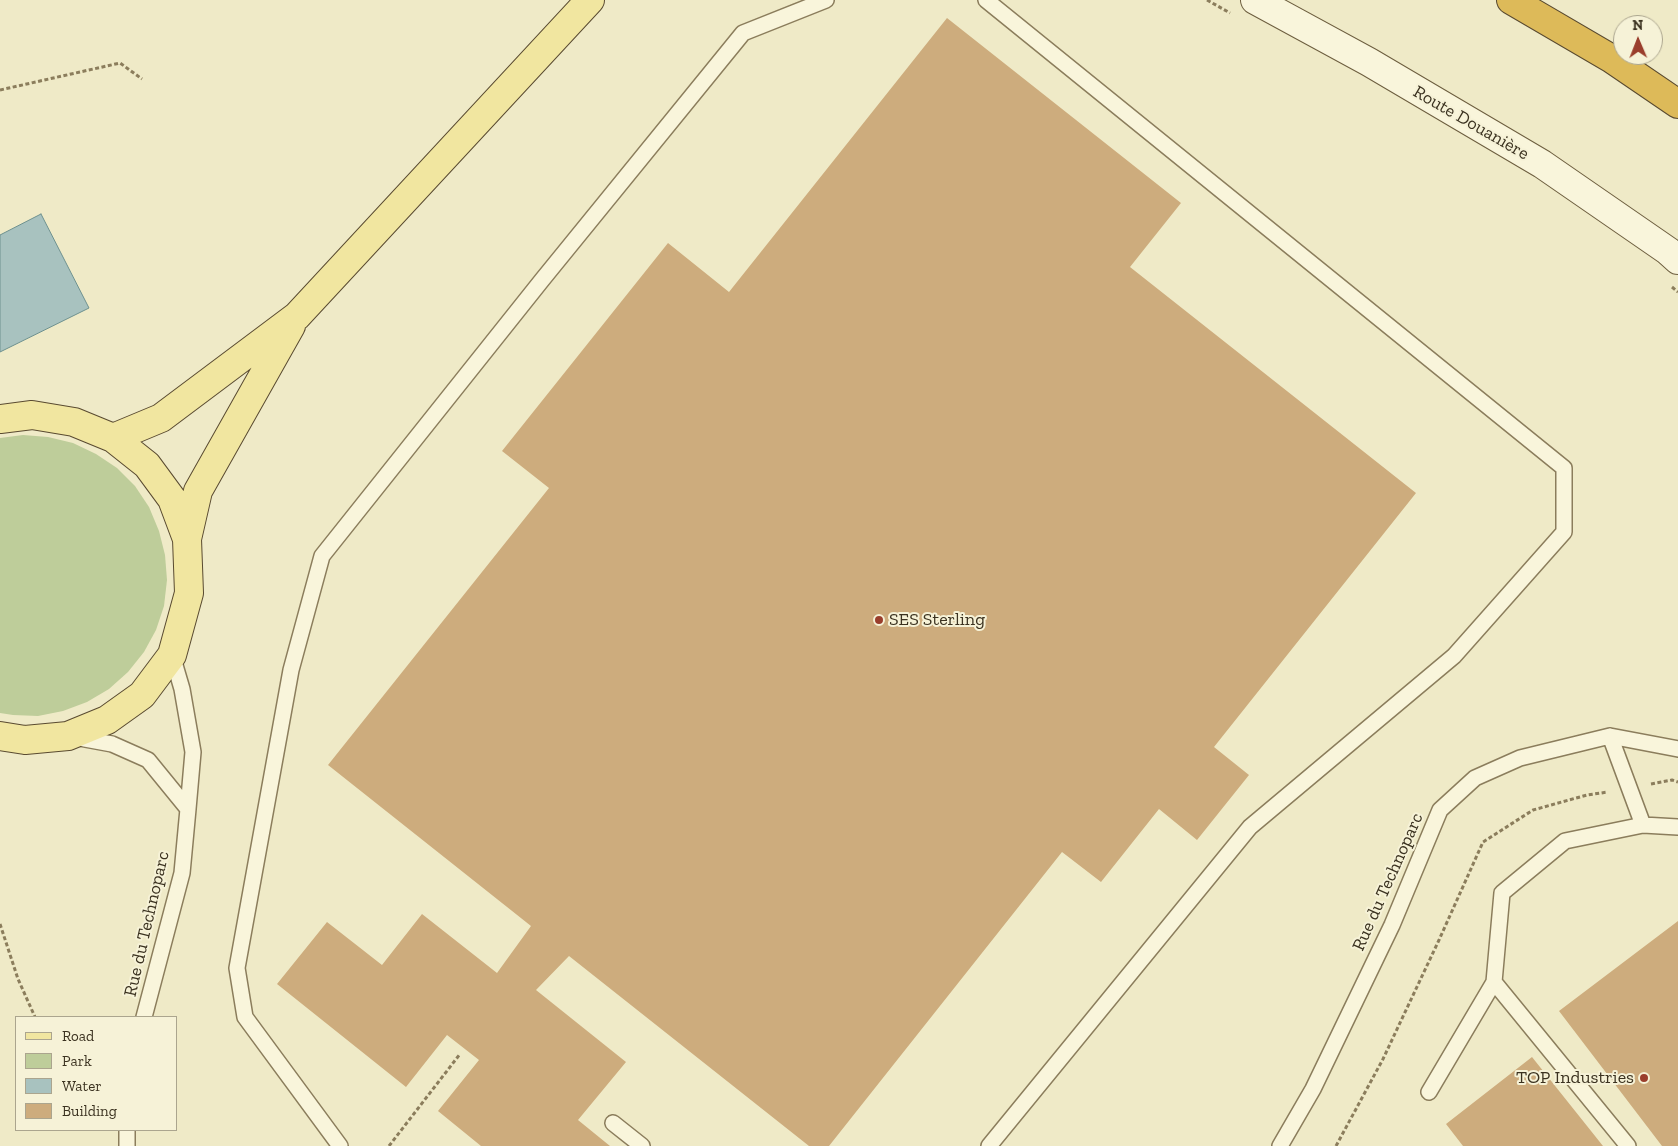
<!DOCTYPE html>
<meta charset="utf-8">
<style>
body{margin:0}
#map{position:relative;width:1678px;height:1146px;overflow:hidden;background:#efeac7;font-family:"Zilla Slab",serif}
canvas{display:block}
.legend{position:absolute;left:15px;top:1016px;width:162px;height:115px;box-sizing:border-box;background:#f6f2d7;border:1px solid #aba58e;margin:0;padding:6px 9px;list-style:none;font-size:15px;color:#3b3220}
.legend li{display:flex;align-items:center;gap:10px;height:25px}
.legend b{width:25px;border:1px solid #aba58e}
.north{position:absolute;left:1613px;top:15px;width:50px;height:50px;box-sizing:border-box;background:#f6f2d7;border:1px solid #aba58e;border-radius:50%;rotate:359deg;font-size:14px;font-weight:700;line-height:20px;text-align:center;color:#3b3220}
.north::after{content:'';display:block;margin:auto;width:18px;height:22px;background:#9a3e2c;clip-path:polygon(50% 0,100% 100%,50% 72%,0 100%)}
</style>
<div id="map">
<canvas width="1678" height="1146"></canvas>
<ul class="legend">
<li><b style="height:6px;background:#f1e6a0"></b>Road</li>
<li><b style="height:14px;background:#becd9a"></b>Park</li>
<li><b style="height:14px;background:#a8c2bf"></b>Water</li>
<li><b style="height:14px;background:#cdac7d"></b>Building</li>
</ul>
<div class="north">N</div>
</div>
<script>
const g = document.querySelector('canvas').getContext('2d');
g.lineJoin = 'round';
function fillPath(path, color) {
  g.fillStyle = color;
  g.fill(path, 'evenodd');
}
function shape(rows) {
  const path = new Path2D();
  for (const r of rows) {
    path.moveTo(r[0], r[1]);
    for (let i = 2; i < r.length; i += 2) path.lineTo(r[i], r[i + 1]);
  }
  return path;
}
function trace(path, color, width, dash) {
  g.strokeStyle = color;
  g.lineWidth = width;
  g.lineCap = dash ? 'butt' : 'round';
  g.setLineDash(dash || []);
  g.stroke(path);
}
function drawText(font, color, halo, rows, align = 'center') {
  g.font = font + ' "Zilla Slab",serif';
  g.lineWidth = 4;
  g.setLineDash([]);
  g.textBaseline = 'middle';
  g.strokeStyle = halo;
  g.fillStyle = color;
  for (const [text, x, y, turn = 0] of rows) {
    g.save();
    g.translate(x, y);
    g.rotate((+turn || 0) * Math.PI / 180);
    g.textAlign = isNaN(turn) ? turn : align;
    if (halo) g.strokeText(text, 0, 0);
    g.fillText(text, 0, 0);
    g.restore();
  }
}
const green = shape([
 [23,435,48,437,73,443,96,454,117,468,135,486,149,507,159,531,165,555,167,580,164,606,156,630,144,652,128,672,109,689,87,702,63,711,38,716,13,715,0,713,0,438]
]);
const water = shape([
 [41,214,89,308,0,352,0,235,41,214]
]);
const building = shape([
 [947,18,1181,203,1130,267,1416,493,1214,747,1249,775,1197,840,1159,809,1101,882,1062,852,829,1146,809,1146,569,956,536,990,626,1062,578,1120,610,1146,481,1146,438,1111,479,1060,447,1035,406,1087,277,984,327,922,382,965,422,914,497,973,531,926,328,765,549,488,502,451,668,243,729,292],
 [1678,921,1678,1146,1662,1146,1559,1011],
 [1532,1057,1603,1146,1463,1146,1446,1124]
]);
const path = shape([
 [1207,0,1230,13],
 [0,90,120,63,142,79],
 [1672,287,1678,292],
 [1651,784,1672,780,1678,782],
 [0,924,18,979,35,1017],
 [389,1146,460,1054],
 [1336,1146,1383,1059,1439,940,1483,842,1533,810,1587,795,1608,792]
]);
const lane = shape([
 [986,0,1564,468,1564,532,1454,656,1250,827,989,1146],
 [1610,736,1643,825],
 [74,737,112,744,148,760,188,809],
 [144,1017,182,873,188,809,193,752,182,689,172,655],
 [1429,1092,1494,982],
 [613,1123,642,1146],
 [127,1146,127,1130],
 [340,1146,245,1017,237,968,291,670,322,556,542,280,743,33,826,0],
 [1280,1146,1313,1089,1392,925,1440,810,1475,778,1520,758,1610,736,1678,749],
 [1628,1146,1494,982,1502,893,1565,841,1643,825,1678,827]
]);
const secondary = shape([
 [1255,0,1369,62,1542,164,1668,251,1678,260]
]);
const primary = shape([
 [0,419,32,415,74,422,113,438,147,465,172,499,187,539],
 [113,438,161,418,297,316,590,0],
 [0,736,25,740,68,736,107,720,142,695,172,655,189,593,187,539,198,491,291,326]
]);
const highway = shape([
 [1511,0,1612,59,1678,104]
]);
const markers = [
 [879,620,5,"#9a3e2c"],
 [1644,1078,5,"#9a3e2c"]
];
const streetNames = [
 ["Route Douanière",1471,123,30],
 ["Rue du Technoparc",1388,882,-66],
 ["Rue du Technoparc",147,924,-77]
];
const poiNames = [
 ["SES Sterling",889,620],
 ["TOP Industries",1634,1078,"right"]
];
fillPath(green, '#becd9a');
fillPath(water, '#a8c2bf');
trace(water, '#6e918f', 1);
fillPath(building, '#cdac7d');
trace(lane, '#8b7d5c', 18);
trace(secondary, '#6d5e3f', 30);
trace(primary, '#594a30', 30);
trace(highway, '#594a30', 30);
trace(path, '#8b7d5c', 3, [4, 2.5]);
trace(lane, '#f9f5db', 15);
trace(secondary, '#f9f5db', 28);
trace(primary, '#f1e6a0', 28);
trace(highway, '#ddba59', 28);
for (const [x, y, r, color] of markers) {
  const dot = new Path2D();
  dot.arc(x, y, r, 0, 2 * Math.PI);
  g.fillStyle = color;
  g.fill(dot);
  trace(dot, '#f6f2d7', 2);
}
drawText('18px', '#3b3220', '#f6f2d7', streetNames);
drawText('18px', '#3b3220', '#f6f2d7', poiNames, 'left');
</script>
